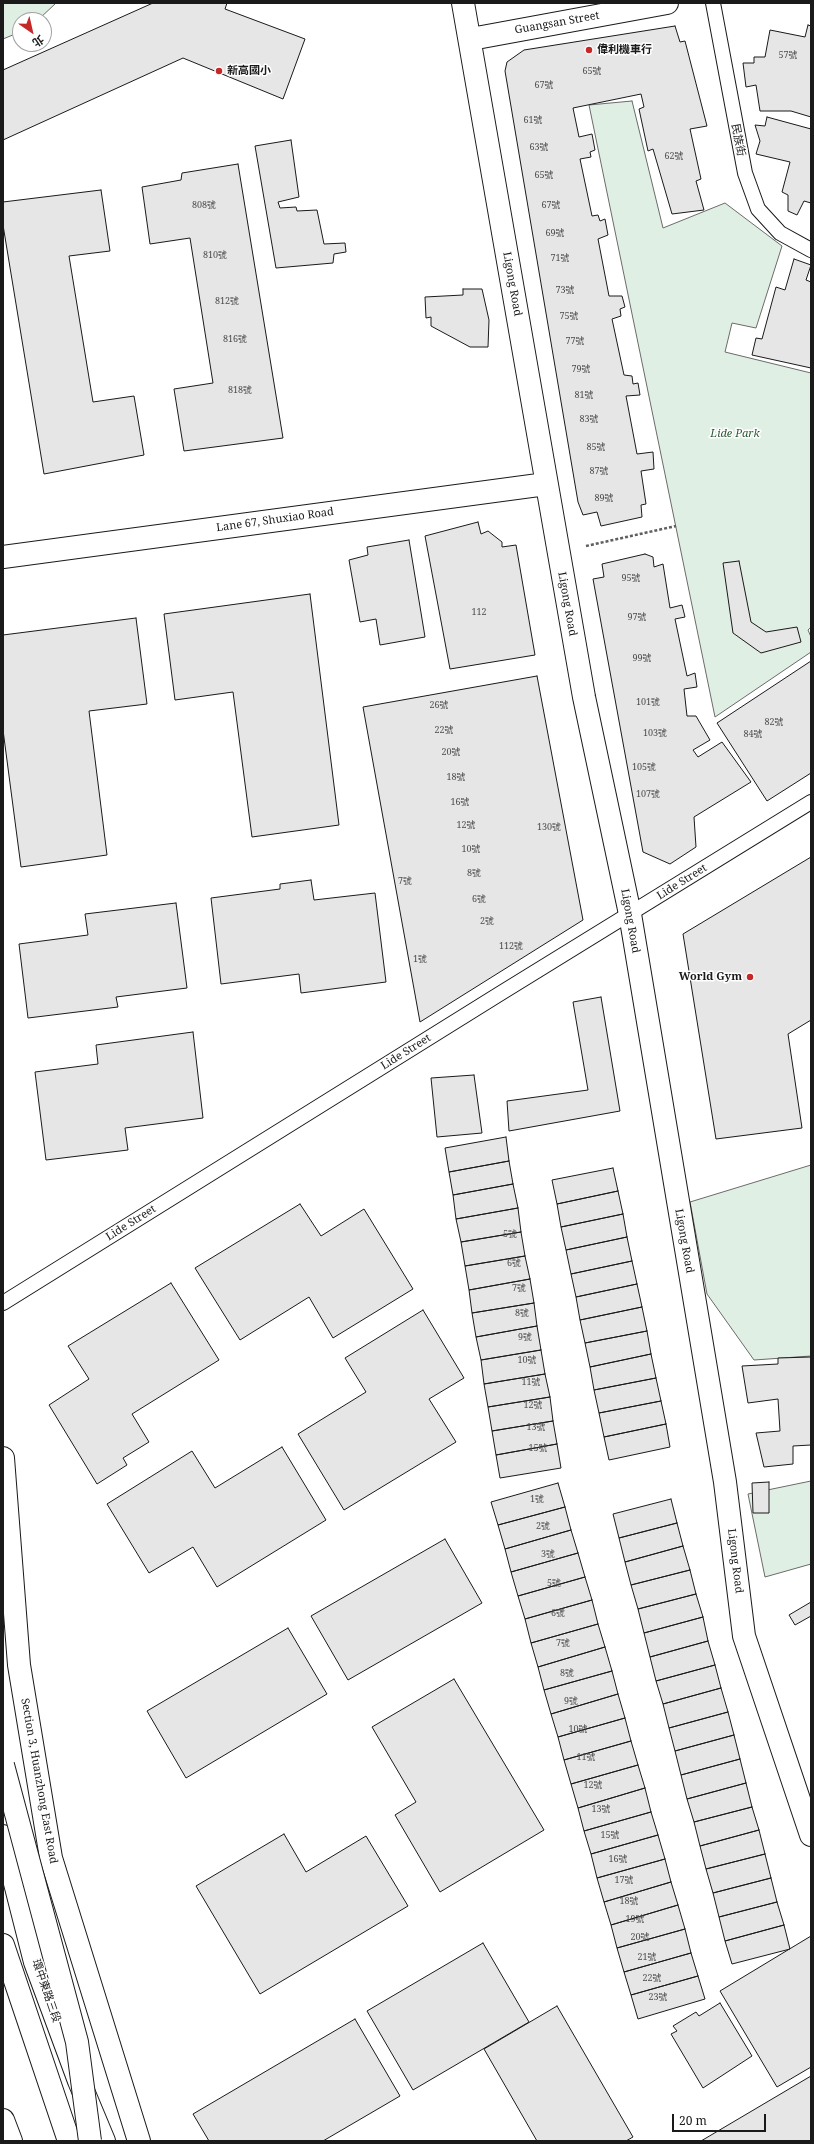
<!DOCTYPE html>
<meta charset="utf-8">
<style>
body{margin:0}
#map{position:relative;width:814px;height:2144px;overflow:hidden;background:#fff;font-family:"Noto Serif","Noto Sans TC",serif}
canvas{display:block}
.frame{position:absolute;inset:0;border:4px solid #1a1a1a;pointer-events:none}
.north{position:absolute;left:12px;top:12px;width:40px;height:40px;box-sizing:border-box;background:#fff;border:1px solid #a3a3a3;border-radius:50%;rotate:146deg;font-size:11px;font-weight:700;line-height:16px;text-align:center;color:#1a1a1a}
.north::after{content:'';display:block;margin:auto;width:14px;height:18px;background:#c62828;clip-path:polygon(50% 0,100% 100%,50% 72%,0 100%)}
.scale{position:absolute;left:672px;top:2114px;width:94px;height:18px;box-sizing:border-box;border:2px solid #1a1a1a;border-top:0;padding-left:5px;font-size:12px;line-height:14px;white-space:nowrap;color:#1a1a1a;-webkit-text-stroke:3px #fff;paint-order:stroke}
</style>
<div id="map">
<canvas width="814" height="2144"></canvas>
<div class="frame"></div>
<div class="north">北</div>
<div class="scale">20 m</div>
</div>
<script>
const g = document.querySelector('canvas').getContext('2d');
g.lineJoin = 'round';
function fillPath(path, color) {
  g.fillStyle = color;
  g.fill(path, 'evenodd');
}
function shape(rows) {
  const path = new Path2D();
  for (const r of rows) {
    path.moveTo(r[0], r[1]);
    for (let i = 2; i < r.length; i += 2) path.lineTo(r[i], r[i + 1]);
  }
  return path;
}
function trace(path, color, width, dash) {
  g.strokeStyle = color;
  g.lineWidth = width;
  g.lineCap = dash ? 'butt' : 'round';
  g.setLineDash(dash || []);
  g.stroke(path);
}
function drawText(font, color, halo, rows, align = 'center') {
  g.font = font + ' "Noto Serif","Noto Sans TC",serif';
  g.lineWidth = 3;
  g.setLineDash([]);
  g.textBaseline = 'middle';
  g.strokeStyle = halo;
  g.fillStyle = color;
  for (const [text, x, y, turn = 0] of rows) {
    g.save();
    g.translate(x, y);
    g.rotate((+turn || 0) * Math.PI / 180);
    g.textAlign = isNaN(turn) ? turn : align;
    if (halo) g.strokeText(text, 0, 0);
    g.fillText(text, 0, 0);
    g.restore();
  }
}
const green = shape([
 [3,3,56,3,38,20,20,20,20,32,3,39,3,3],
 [632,101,663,228,725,203,782,246,756,328,732,323,725,352,811,373,811,627,808,630,811,637,811,652,715,717,589,105,632,101],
 [811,1165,811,1356,754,1360,707,1294,690,1202,811,1165],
 [811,1481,811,1564,765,1577,748,1494,811,1481]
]);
const building = shape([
 [153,3,227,3,225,9,305,39,283,99,183,58,3,140,3,70,153,3],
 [808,25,811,26,811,117,791,111,760,111,756,85,746,87,743,63,754,63,754,57,765,57,770,30,805,37,808,25],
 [675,26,680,42,685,41,707,126,690,129,701,179,696,181,704,210,672,214,653,149,648,151,639,109,644,107,641,94,573,108,579,137,592,134,595,150,590,152,591,157,580,159,592,216,598,215,600,221,605,219,608,235,598,239,609,296,622,296,625,307,620,309,621,316,612,319,624,375,632,376,633,384,638,383,640,395,626,396,637,454,653,452,654,469,641,471,646,504,641,505,642,517,601,526,597,512,583,515,578,502,505,71,507,62,524,50,675,26],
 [767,117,811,129,811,203,804,201,797,215,788,211,788,195,782,192,790,162,756,154,760,141,755,125,765,126,767,117],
 [291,140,299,197,278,202,280,208,296,207,297,211,317,210,324,244,345,243,346,252,334,254,333,263,276,268,255,146,291,140],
 [238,164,283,438,184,451,174,389,213,383,190,238,150,244,142,187,181,180,182,173,238,164],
 [101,190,110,251,69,256,93,402,134,396,144,455,44,474,3,225,3,202,101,190],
 [794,259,811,265,806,280,811,282,811,368,752,355,756,338,762,339,776,287,785,290,794,259],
 [463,289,482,289,489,320,488,347,470,347,431,326,431,317,426,318,425,297,463,295,463,289],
 [478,522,481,534,488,531,502,542,502,547,516,545,535,655,450,669,425,536,478,522],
 [409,540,425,637,380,645,376,619,360,622,349,560,368,555,367,547,409,540],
 [645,554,653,557,654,567,663,564,670,608,682,605,685,617,675,619,687,676,695,673,697,687,684,689,687,716,696,716,710,740,693,750,698,757,722,742,751,782,694,817,696,847,670,864,643,852,593,579,604,577,602,564,645,554],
 [739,561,751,622,766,632,797,627,801,642,761,653,733,633,723,563,739,561],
 [310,594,339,825,252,837,233,692,175,700,164,614,310,594],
 [136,618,147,704,89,711,107,855,21,867,3,730,3,635,136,618],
 [811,661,811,773,767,801,717,723,811,661],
 [537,676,583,920,420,1022,363,707,537,676],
 [811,857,811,1020,788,1034,802,1128,716,1139,683,934,811,857],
 [311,880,314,900,375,893,386,982,301,993,299,974,221,984,211,898,280,889,280,884,311,880],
 [176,903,187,988,116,997,118,1007,28,1018,19,944,88,935,85,914,176,903],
 [601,997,620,1111,509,1131,507,1101,588,1090,573,1002,601,997],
 [193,1032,203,1118,125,1128,128,1150,46,1160,35,1072,98,1064,96,1045,193,1032],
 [474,1075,482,1133,437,1137,431,1078,474,1075],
 [506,1137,509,1161,449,1172,445,1148,506,1137],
 [509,1161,513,1184,453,1195,449,1172,509,1161],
 [613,1168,618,1191,557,1204,552,1180,613,1168],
 [513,1184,518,1208,456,1219,453,1195,513,1184],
 [618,1191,623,1214,561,1227,557,1204,618,1191],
 [300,1204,321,1236,364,1209,413,1289,333,1338,309,1297,240,1340,195,1268,300,1204],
 [518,1208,521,1232,461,1242,456,1219,518,1208],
 [623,1214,627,1237,566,1250,561,1227,623,1214],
 [521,1232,525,1256,465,1266,461,1242,521,1232],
 [627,1237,632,1261,571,1274,566,1250,627,1237],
 [525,1256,530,1279,469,1290,465,1266,525,1256],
 [632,1261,637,1284,576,1297,571,1274,632,1261],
 [530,1279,534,1303,472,1313,469,1290,530,1279],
 [171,1283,219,1360,132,1414,149,1442,123,1458,127,1465,97,1484,49,1405,89,1379,68,1346,171,1283],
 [637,1284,642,1307,580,1320,576,1297,637,1284],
 [534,1303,537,1326,476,1337,472,1313,534,1303],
 [642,1307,647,1331,585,1343,580,1320,642,1307],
 [423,1310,464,1378,429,1399,456,1442,344,1510,298,1434,366,1392,345,1358,423,1310],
 [537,1326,541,1350,481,1360,476,1337,537,1326],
 [647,1331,651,1354,590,1367,585,1343,647,1331],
 [541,1350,545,1374,484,1384,481,1360,541,1350],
 [651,1354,656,1378,594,1390,590,1367,651,1354],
 [811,1357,811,1445,793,1446,793,1464,764,1467,756,1433,780,1431,778,1399,748,1403,742,1366,778,1364,778,1358,811,1357],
 [545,1374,550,1397,488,1407,484,1384,545,1374],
 [656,1378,661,1401,599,1413,594,1390,656,1378],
 [550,1397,553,1421,492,1431,488,1407,550,1397],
 [661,1401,666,1424,604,1437,599,1413,661,1401],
 [553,1421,557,1444,496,1455,492,1431,553,1421],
 [666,1424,670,1447,609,1460,604,1437,666,1424],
 [557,1444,561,1468,500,1478,496,1455,557,1444],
 [282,1447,326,1520,217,1587,193,1547,149,1573,107,1504,192,1451,215,1488,282,1447],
 [769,1482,769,1513,753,1513,752,1483,769,1482],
 [558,1483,565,1507,498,1525,491,1502,558,1483],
 [671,1499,677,1523,619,1538,613,1514,671,1499],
 [565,1507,571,1530,505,1549,498,1525,565,1507],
 [677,1523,683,1546,625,1562,619,1538,677,1523],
 [571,1530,578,1553,511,1572,505,1549,571,1530],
 [445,1539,482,1603,348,1680,311,1616,445,1539],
 [683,1546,690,1570,631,1585,625,1562,683,1546],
 [578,1553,585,1577,518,1596,511,1572,578,1553],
 [690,1570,696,1594,638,1609,631,1585,690,1570],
 [585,1577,592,1600,525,1619,518,1596,585,1577],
 [696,1594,703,1617,644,1633,638,1609,696,1594],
 [592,1600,598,1624,531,1643,525,1619,592,1600],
 [811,1602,811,1616,795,1625,789,1615,811,1602],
 [703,1617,708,1641,650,1657,644,1633,703,1617],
 [598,1624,605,1647,538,1667,531,1643,598,1624],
 [288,1628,327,1694,186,1778,147,1711,288,1628],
 [708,1641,715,1665,656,1681,650,1657,708,1641],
 [605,1647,612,1671,544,1690,538,1667,605,1647],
 [715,1665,721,1688,663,1704,656,1681,715,1665],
 [612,1671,618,1694,551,1714,544,1690,612,1671],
 [454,1679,544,1830,440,1892,395,1815,416,1802,372,1727,454,1679],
 [721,1688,728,1712,669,1728,663,1704,721,1688],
 [618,1694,625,1718,558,1737,551,1714,618,1694],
 [728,1712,734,1735,675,1751,669,1728,728,1712],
 [625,1718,631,1741,564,1760,558,1737,625,1718],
 [734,1735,740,1759,681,1775,675,1751,734,1735],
 [631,1741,638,1765,571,1784,564,1760,631,1741],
 [740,1759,746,1783,687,1799,681,1775,740,1759],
 [638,1765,645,1788,578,1808,571,1784,638,1765],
 [746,1783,752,1807,694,1822,687,1799,746,1783],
 [645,1788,651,1812,584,1831,578,1808,645,1788],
 [752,1807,759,1830,700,1846,694,1822,752,1807],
 [651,1812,658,1835,591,1854,584,1831,651,1812],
 [759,1830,765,1854,706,1869,700,1846,759,1830],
 [284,1834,306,1872,366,1836,408,1906,260,1994,196,1886,284,1834],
 [658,1835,665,1859,597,1878,591,1854,658,1835],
 [765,1854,771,1878,713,1893,706,1869,765,1854],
 [665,1859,671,1882,604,1902,597,1878,665,1859],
 [771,1878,777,1902,719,1917,713,1893,771,1878],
 [671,1882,678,1905,611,1925,604,1902,671,1882],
 [777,1902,784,1925,725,1941,719,1917,777,1902],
 [678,1905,685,1929,617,1948,611,1925,678,1905],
 [784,1925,790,1949,732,1964,725,1941,784,1925],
 [685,1929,691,1953,624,1972,617,1948,685,1929],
 [811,1936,811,2067,777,2087,720,1991,811,1936],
 [483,1943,529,2022,413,2090,367,2011,483,1943],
 [691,1953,698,1976,631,1995,624,1972,691,1953],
 [698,1976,705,1999,638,2019,631,1995,698,1976],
 [720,2003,752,2056,703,2088,671,2034,677,2031,673,2026,696,2012,699,2016,720,2003],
 [557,2006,633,2137,626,2141,537,2141,484,2049,557,2006],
 [355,2019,400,2096,323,2141,209,2141,193,2114,355,2019],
 [811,2076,811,2141,701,2141,811,2076]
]);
const path = shape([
 [586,546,676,526]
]);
const lane = shape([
 [713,3,745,173,758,209,780,233,811,250],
 [3,1303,501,993,811,802]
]);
const street = shape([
 [463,3,584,697,630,914,725,1482,744,1636,811,1835],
 [471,39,667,3],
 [3,557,546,484],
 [3,1458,19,1665,51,1858,139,2141],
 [3,1836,35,1962,79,2081,104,2141]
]);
const highway = shape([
 [3,1945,69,2141],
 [3,2120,11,2141]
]);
const highwayBridge = shape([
 [3,1765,77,2042,90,2141]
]);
const markers = [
 [589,50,4,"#c62828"],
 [219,71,4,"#c62828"],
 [750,977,4,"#c62828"]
];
const numberNames = [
 ["57號",788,55],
 ["65號",592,71],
 ["67號",544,85],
 ["61號",533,120],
 ["63號",539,147],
 ["62號",674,156],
 ["65號",544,175],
 ["808號",204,205],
 ["67號",551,205],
 ["69號",555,233],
 ["810號",215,255],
 ["71號",560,258],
 ["73號",565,290],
 ["812號",227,301],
 ["75號",569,316],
 ["816號",235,339],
 ["77號",575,341],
 ["79號",581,369],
 ["818號",240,390],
 ["81號",584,395],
 ["83號",589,419],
 ["85號",596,447],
 ["87號",599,471],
 ["89號",604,498],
 ["95號",631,578],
 ["112",479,612],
 ["97號",637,617],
 ["99號",642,658],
 ["101號",648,702],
 ["26號",439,705],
 ["82號",774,722],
 ["22號",444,730],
 ["103號",655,733],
 ["84號",753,734],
 ["20號",451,752],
 ["105號",644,767],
 ["18號",456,777],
 ["107號",648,794],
 ["16號",460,802],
 ["12號",466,825],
 ["130號",549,827],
 ["10號",471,849],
 ["8號",474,873],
 ["7號",405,881],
 ["6號",479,899],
 ["2號",487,921],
 ["112號",511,946],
 ["1號",420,959],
 ["5號",510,1234],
 ["6號",514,1263],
 ["7號",519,1288],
 ["8號",522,1313],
 ["9號",525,1337],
 ["10號",527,1360],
 ["11號",531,1382],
 ["12號",533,1405],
 ["13號",536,1427],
 ["15號",538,1448],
 ["1號",537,1499],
 ["2號",543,1526],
 ["3號",548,1554],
 ["5號",554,1583],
 ["6號",558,1613],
 ["7號",563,1643],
 ["8號",567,1673],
 ["9號",571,1701],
 ["10號",578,1729],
 ["11號",586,1757],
 ["12號",593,1785],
 ["13號",601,1809],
 ["15號",610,1835],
 ["16號",618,1859],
 ["17號",624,1880],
 ["18號",629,1901],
 ["19號",635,1919],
 ["20號",640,1937],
 ["21號",647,1957],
 ["22號",652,1978],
 ["23號",658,1997]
];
const streetNames = [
 ["Guangsan Street",557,23,-10],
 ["民族街",738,140,79],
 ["Ligong Road",512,284,80],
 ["Lane 67, Shuxiao Road",275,520,-8],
 ["Ligong Road",567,604,80],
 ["Lide Street",682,882,-32],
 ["Ligong Road",630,921,80],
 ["Lide Street",406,1052,-32],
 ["Lide Street",131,1223,-32],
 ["Ligong Road",684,1241,80],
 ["Ligong Road",735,1561,83],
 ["Section 3, Huanzhong East Road",39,1781,80],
 ["環中東路三段",46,1991,71]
];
const poiNames = [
 ["偉利機車行",597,50],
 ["新高國小",227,71],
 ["World Gym",742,977,"right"]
];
const parkNames = [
 ["Lide Park",735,434]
];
fillPath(green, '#e0efe3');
trace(green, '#6a6a6a', 1);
fillPath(building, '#e6e6e6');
trace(building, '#1a1a1a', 1);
trace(lane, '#1a1a1a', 16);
trace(street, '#1a1a1a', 24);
trace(highway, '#1a1a1a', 24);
trace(path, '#5f5f5f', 2.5, [3, 2]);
trace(lane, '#fff', 14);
trace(street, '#fff', 22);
trace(highway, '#fff', 22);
trace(highwayBridge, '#1a1a1a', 24, []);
trace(highwayBridge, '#fff', 22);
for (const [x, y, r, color] of markers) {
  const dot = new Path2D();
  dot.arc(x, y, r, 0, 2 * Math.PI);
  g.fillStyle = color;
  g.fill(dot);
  trace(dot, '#fff', 1.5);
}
drawText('9px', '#4d4d4d', null, numberNames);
drawText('11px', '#1a1a1a', '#fff', streetNames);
drawText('bold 11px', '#1a1a1a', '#fff', poiNames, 'left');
drawText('italic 11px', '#2b5a34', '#fff', parkNames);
</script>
